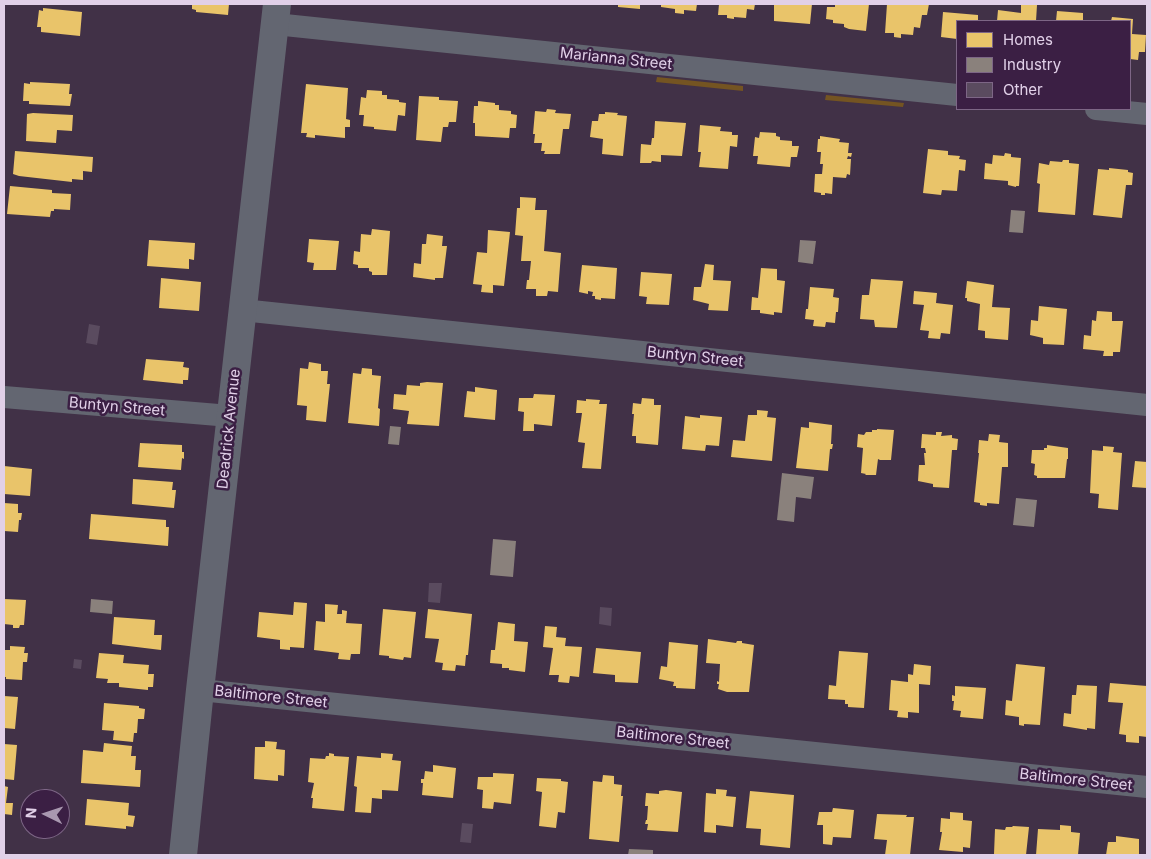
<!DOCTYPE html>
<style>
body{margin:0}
#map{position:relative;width:1151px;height:859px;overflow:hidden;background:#413147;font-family:Inter,sans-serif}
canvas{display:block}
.frame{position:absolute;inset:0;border:5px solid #e1d0e8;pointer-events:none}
.legend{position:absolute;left:956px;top:20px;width:175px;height:90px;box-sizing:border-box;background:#3b1f44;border:1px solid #7d6686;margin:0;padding:6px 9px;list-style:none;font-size:15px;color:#e1d0e8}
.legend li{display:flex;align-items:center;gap:10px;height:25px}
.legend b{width:25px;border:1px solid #7d6686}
.north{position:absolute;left:20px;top:789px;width:50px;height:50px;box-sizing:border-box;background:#3b1f44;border:1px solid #7d6686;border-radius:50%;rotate:274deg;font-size:14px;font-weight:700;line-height:20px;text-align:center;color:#e1d0e8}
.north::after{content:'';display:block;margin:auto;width:18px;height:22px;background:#a998b0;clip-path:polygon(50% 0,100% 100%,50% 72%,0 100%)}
</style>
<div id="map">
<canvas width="1151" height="859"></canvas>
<div class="frame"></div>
<ul class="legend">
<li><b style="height:14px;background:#e9c46a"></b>Homes</li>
<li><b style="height:14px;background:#8a817c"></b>Industry</li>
<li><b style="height:14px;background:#5a4b5f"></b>Other</li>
</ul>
<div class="north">N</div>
</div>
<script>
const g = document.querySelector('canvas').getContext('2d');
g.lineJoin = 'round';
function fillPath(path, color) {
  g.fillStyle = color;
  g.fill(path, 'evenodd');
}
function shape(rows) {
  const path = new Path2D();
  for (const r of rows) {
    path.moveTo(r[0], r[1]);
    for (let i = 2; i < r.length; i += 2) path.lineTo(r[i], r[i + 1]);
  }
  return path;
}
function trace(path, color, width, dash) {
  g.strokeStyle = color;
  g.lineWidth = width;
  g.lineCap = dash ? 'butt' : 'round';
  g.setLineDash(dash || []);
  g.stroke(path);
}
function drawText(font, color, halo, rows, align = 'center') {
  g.font = font + ' Inter,sans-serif';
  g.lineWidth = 5;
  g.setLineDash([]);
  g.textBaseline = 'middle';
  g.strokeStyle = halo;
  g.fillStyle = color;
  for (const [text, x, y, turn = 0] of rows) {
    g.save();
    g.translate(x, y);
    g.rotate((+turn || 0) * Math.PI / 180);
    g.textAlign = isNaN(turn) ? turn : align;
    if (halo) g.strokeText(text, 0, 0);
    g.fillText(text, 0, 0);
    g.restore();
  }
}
const green = shape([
 [657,77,743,86,743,91,656,82],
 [826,95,904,103,903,107,825,100]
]);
const homes = shape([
 [192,4,229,4,228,15,196,12,196,10,192,9],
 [618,4,640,4,640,9,618,7],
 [661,4,697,4,696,11,684,10,684,14,675,13,675,9,661,7],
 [719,4,755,4,754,10,747,9,746,18,734,17,734,19,727,18,727,15,718,15],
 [774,4,812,4,810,24,774,21],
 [835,4,869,4,866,31,849,29,844,27,844,24,833,23,833,20,826,19,827,7,835,7],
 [887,4,929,4,927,15,922,15,920,28,914,27,913,35,901,34,901,38,894,37,894,33,885,33],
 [1021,4,1037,5,1036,21,997,21,998,10,1021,13],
 [43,8,82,12,80,36,41,32,41,27,37,27,39,10,43,11],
 [1057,11,1083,13,1083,21,1056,21],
 [943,12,978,15,978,21,957,21,957,39,941,37],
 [1112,17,1133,19,1132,34,1146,35,1145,52,1139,52,1138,60,1130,59,1130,21,1111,21],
 [30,82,70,84,69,94,72,94,70,106,29,104,29,101,23,101,24,83,30,84],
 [306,84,348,88,346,119,350,120,350,127,345,127,345,138,315,135,315,138,306,137,307,133,301,133],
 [367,90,382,91,382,95,387,95,387,99,399,100,399,102,406,103,405,116,398,115,396,131,374,129,374,127,363,126,364,115,359,115,361,97,366,98],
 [419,96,439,97,439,100,458,101,456,122,449,122,448,127,443,127,441,142,416,140],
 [478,101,495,103,495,105,499,105,499,110,511,111,511,114,517,115,516,128,510,128,509,138,475,136,475,123,473,123,474,106,478,106],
 [547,109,556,110,555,113,571,114,569,129,563,129,560,154,544,154,545,151,541,151,542,143,534,143,535,134,533,134,535,111,546,112],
 [605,112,618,113,617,115,627,116,623,156,602,154,603,139,590,137,592,121,598,121,599,114,605,114],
 [33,113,73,115,72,131,57,130,56,143,26,141,27,114],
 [655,121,686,123,682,156,661,155,661,162,652,161,651,163,640,163,641,144,651,145,652,138,654,138],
 [700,125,721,127,720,131,732,132,732,135,738,135,737,147,730,146,728,169,699,167,701,152,698,152],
 [760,132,776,133,776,136,780,137,780,140,792,141,792,146,799,146,797,157,791,157,790,167,757,164,758,156,753,156,755,137,759,138],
 [820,136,840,139,839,142,849,143,848,153,852,153,851,157,848,156,847,159,851,159,850,175,847,174,846,178,833,177,832,194,825,193,825,195,821,195,821,193,814,192,815,174,822,174,823,164,820,164,821,152,817,152,818,139,820,139],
 [928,149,948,151,948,155,960,156,959,159,966,160,965,171,959,170,957,191,942,190,941,195,923,193],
 [15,151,93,157,92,172,83,171,83,180,72,179,72,182,19,176,13,174],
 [1005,153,1011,154,1011,157,1021,158,1019,186,1016,186,1016,187,1008,185,1008,181,984,179,985,163,992,164,993,155,1004,156],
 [1063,160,1069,160,1069,163,1079,164,1075,215,1038,212,1040,184,1037,183,1039,163,1049,165,1050,161,1062,162],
 [1109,168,1128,170,1128,172,1133,173,1132,185,1126,185,1122,218,1093,215,1098,169,1109,170],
 [10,186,52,190,52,193,71,194,70,210,54,209,54,211,51,211,50,217,7,214],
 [520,197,536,198,535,210,547,210,544,251,561,253,558,292,548,291,547,296,536,296,536,289,526,289,527,280,529,280,531,261,521,261,523,236,515,235,517,208,520,208],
 [372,229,390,231,387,275,372,275,372,272,369,271,369,268,358,268,358,265,353,264,354,251,360,252,361,234,371,235],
 [488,230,510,232,504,286,493,285,493,293,481,292,482,285,473,284,477,252,487,253],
 [427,234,443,236,442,246,447,246,443,278,435,278,435,280,413,277,414,263,421,264,422,244,426,244],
 [309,239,339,241,336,270,313,270,314,263,307,262],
 [149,240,195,243,194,260,189,259,189,269,147,266],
 [705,264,714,265,713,280,731,281,728,311,708,310,709,304,693,300,694,287,701,287],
 [582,265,617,268,615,299,601,298,601,300,595,299,595,296,592,296,593,292,588,291,588,294,579,292],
 [761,268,777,269,777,280,785,281,782,313,774,312,774,315,760,313,760,310,751,310,752,297,758,298],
 [641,272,672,274,669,305,646,304,647,297,639,296],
 [161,278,201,282,199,311,159,308],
 [871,279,903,281,897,328,875,327,874,320,860,319,862,295,869,295],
 [967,281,994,285,992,307,1010,308,1008,340,985,338,985,331,978,330,980,304,967,301,967,298,965,298],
 [810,287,834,289,833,297,839,298,838,312,836,312,835,323,826,322,825,327,813,326,814,320,805,319,806,309,808,309],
 [914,291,937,293,936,303,953,305,950,334,941,333,940,339,928,338,929,331,920,330,924,305,913,304],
 [1039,306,1067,309,1064,345,1043,344,1043,338,1030,335,1031,320,1038,321],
 [1097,311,1112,312,1112,321,1123,321,1120,352,1113,352,1113,356,1103,356,1104,351,1083,349,1084,335,1091,336,1092,320,1096,321],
 [146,359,184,362,183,367,189,368,188,380,183,380,183,384,143,380],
 [309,362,321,364,321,371,328,371,327,384,330,384,326,422,306,420,307,406,297,405,300,368,308,369],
 [362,368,372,369,372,375,381,376,378,408,380,409,379,426,348,423,353,373,361,374],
 [427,382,443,383,439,426,407,424,409,411,393,409,394,394,406,395,407,385,420,386,420,383],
 [475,387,497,390,495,420,464,417,467,391,475,392],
 [534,394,555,395,552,426,534,424,534,431,523,431,524,412,518,411,519,398,533,398],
 [642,398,654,399,654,405,661,405,658,445,636,443,636,436,632,436,634,414,632,414,633,403,641,404],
 [586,399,600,400,599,404,607,404,601,469,582,468,585,443,578,442,582,413,576,413,577,400,586,401],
 [757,410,768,411,767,417,776,418,772,461,731,457,733,440,745,441,748,415,757,415],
 [700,415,722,417,719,446,706,445,705,451,682,449,685,416,700,418],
 [809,422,832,425,831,444,833,444,832,449,830,449,828,471,796,468,801,427,809,428],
 [877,429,894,430,891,460,880,460,878,459,876,475,865,475,866,474,861,473,863,448,857,447,858,434,864,435,866,432,872,432,872,430,877,430],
 [936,432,942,432,941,436,952,435,952,438,958,439,957,450,952,450,949,488,933,487,933,484,918,481,919,465,925,465,924,453,926,453,925,448,921,448,922,434,936,435],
 [989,434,1000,435,999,442,1008,443,1008,467,1002,467,999,504,987,503,987,506,980,505,980,503,974,502,979,453,978,453,979,440,988,441],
 [140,443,182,445,182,452,184,452,184,459,182,458,181,470,138,467],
 [1047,445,1068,448,1068,459,1067,459,1065,478,1037,478,1037,476,1034,475,1035,464,1031,463,1032,450,1044,450,1044,448,1047,448],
 [1103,446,1114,447,1113,452,1122,453,1118,510,1098,508,1099,494,1090,493,1092,450,1103,451],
 [1135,461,1147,462,1147,488,1132,487],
 [4,466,32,469,30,496,4,494],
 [133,479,173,482,172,490,176,490,174,508,132,504],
 [4,503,18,504,18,513,22,513,21,520,19,520,18,532,4,531],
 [91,514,166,520,166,527,169,527,168,546,89,539],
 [4,599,26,600,24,625,20,625,19,628,13,628,13,625,4,624],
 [294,602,307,603,304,648,290,647,290,650,280,649,280,640,257,637,259,612,293,615],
 [325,604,338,605,337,614,342,614,342,610,347,611,346,623,362,624,360,654,351,654,350,660,338,659,339,653,314,650,316,621,325,622],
 [383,609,416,612,411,658,404,657,403,660,389,658,389,656,379,655],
 [428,609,472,614,468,655,466,655,465,666,456,665,455,671,442,670,443,663,435,662,439,639,425,638],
 [114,617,155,620,154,635,162,635,161,650,112,644],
 [498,622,515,624,514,641,528,642,525,672,509,670,509,668,502,668,502,664,490,663,491,650,495,650],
 [545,626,557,627,556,637,566,638,565,646,582,647,579,677,570,676,569,683,558,682,559,675,549,675,553,648,543,647],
 [708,639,736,643,737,641,742,641,742,643,754,645,749,692,727,692,718,689,719,684,717,684,717,681,719,682,720,664,706,663],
 [669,642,698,645,695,689,676,688,676,686,673,686,674,682,659,679,661,666,667,667],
 [10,646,25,647,24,653,28,653,27,662,23,662,22,680,6,679,6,677,4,677,4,650,10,650],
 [596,648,641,652,638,683,615,682,615,675,593,673],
 [839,651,868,653,864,708,848,707,848,704,845,704,845,700,828,699,829,685,836,686],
 [99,653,124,655,123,663,149,665,148,674,154,674,153,687,148,687,148,690,119,687,119,683,107,683,108,679,96,678],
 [914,664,931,666,930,685,919,684,919,713,908,712,908,718,897,717,898,711,889,710,891,680,908,682,908,674,913,675],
 [1016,664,1045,667,1040,725,1024,724,1024,726,1019,725,1019,717,1005,715,1006,700,1012,701],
 [1110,683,1147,686,1147,737,1139,736,1139,743,1126,742,1126,735,1119,734,1123,703,1108,702],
 [1077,685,1097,686,1095,729,1087,728,1087,730,1063,726,1064,713,1071,714,1072,695,1076,695],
 [955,686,986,688,983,719,960,717,961,711,953,710,954,701,952,701,952,695,955,696],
 [4,696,18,697,15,729,4,728],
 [104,703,139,706,139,708,145,709,144,719,138,719,137,733,134,733,133,742,113,740,114,731,102,730],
 [265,741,277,742,276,749,285,750,284,776,278,775,278,781,254,779,255,747,265,747],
 [104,743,132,746,131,756,136,756,135,770,141,770,140,787,81,783,83,750,103,752],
 [4,744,17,745,14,780,4,779],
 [329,753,334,754,334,756,349,757,344,811,312,808,313,798,311,798,314,783,308,782,310,758,325,759,326,756,329,756],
 [381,753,393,754,392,760,401,761,398,791,382,790,382,799,372,798,371,813,355,812,357,787,354,786,357,756,381,758],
 [433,765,456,768,453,798,422,795,423,783,421,783,421,779,424,779,425,771,433,772],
 [493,773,514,774,511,804,494,802,493,809,482,808,483,790,477,789,478,777,493,777],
 [603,775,614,776,614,784,622,785,621,796,623,796,619,842,589,839,593,781,602,782],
 [537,778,561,779,561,781,568,782,565,813,558,812,556,828,539,826,542,792,536,791],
 [4,786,8,787,6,803,13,803,12,815,4,814],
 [716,789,727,790,726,796,736,797,733,827,716,825,716,833,704,832,706,793,716,794],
 [666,790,682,792,678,832,647,830,648,824,645,824,646,820,647,820,648,806,645,806,646,793,659,794,659,791],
 [750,791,794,795,790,848,760,845,761,829,746,828],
 [87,799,129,803,128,815,135,816,133,827,126,826,126,829,85,825],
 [833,808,854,810,851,838,833,837,832,845,823,844,823,825,817,825,819,812,832,812],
 [950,812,963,813,963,820,972,821,970,848,963,847,963,852,939,850,942,832,940,832,941,818,950,819],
 [877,814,907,815,906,817,914,817,910,855,885,855,887,840,874,839],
 [1060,825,1071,826,1071,832,1080,833,1078,855,1036,855,1038,829,1060,830],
 [1013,826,1029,827,1026,855,994,854,995,829,1005,830,1006,827,1012,827],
 [1116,836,1139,839,1139,854,1106,855,1108,842,1116,842]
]);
const industry = shape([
 [1011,210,1025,211,1023,233,1009,232],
 [800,240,816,241,813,264,798,262],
 [390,426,401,427,399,445,388,444],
 [782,473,814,477,811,499,796,497,794,522,777,520],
 [1016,498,1037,500,1034,527,1013,525],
 [493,539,516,541,513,577,490,575],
 [91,599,113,601,112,614,90,612],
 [629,849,653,850,653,855,628,855]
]);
const building = shape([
 [89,324,100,326,97,345,86,343],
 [429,583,442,583,440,603,428,602],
 [600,607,612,608,611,626,599,624],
 [74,659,82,660,81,669,73,668],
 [462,823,473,824,471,843,460,842]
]);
const minor = shape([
 [275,24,957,95],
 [1096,109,1147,114],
 [242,310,1147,405],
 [4,397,230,416],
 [200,690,1147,787]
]);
const tertiary = shape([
 [183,855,200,690,277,4]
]);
const streetNames = [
 ["Marianna Street",616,59,6],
 ["Buntyn Street",695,357,6],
 ["Buntyn Street",117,407,5],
 ["Deadrick Avenue",229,429,-84],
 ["Baltimore Street",271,697,6],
 ["Baltimore Street",673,738,6],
 ["Baltimore Street",1076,780,6]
];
fillPath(green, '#745422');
fillPath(homes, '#e9c46a');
fillPath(industry, '#8a817c');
fillPath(building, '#5a4b5f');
trace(minor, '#636671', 22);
trace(tertiary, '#636671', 28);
drawText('15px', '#e1d0e8', '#3b1f44', streetNames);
</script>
